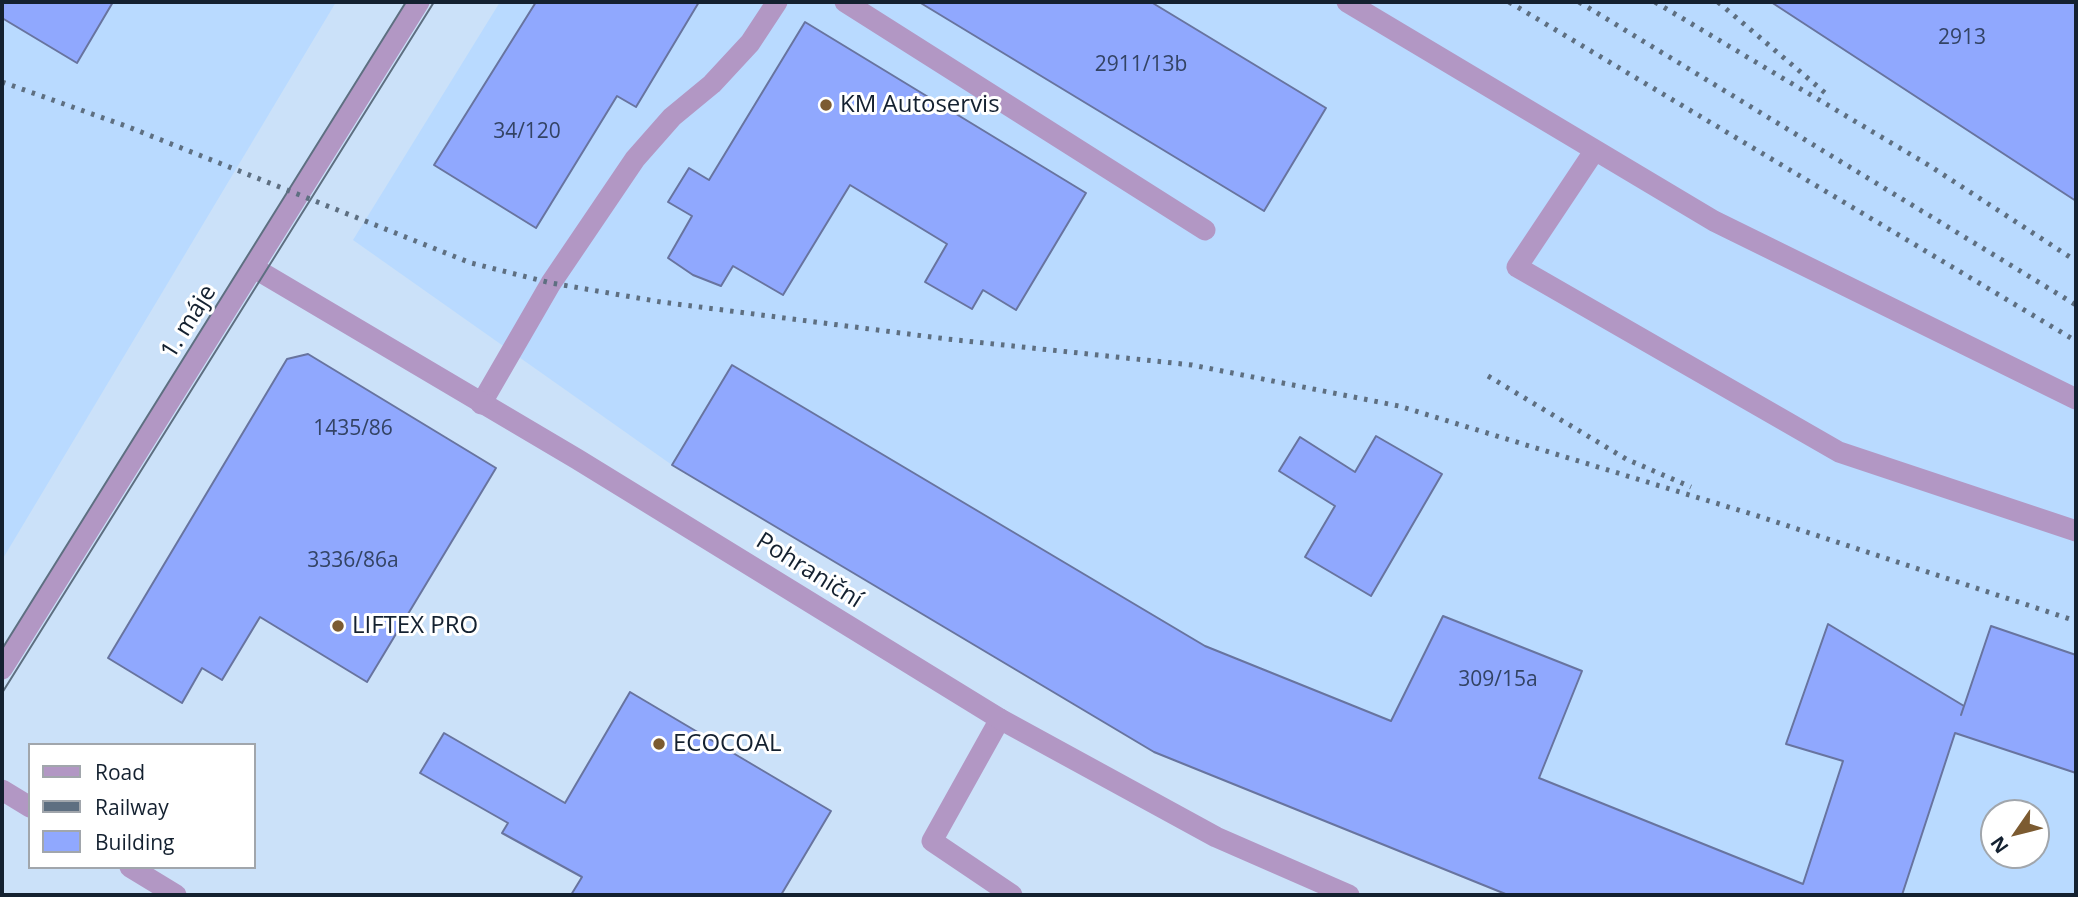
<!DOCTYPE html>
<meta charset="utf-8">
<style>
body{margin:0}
#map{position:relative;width:2078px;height:897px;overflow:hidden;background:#cbe1f9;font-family:"Open Sans",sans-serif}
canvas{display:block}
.frame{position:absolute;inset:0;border:4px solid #142130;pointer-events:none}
.legend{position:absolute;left:28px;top:743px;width:228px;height:126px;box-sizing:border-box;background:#fff;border:2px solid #a1a6ac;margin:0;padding:9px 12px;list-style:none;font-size:21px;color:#142130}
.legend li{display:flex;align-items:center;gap:14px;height:35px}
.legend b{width:35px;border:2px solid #a1a6ac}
.north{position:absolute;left:1980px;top:799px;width:70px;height:70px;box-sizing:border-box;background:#fff;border:2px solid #a1a6ac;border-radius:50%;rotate:235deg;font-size:19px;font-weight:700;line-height:28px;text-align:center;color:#142130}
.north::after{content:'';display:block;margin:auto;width:24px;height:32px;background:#7c5b31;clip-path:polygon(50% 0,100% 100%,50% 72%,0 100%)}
</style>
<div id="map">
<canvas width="2078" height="897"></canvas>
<div class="frame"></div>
<ul class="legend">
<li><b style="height:9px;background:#b297c4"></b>Road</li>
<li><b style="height:9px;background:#5e6f81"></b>Railway</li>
<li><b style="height:19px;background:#90a8fe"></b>Building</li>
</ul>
<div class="north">N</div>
</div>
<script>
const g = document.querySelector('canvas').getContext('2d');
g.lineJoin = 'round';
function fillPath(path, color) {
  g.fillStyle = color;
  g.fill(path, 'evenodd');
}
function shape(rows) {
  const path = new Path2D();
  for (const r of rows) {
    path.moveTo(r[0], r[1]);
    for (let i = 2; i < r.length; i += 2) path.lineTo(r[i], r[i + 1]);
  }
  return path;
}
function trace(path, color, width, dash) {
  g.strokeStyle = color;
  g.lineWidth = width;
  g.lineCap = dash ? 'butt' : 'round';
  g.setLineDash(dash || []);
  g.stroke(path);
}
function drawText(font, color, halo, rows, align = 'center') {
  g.font = font + ' "Open Sans",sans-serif';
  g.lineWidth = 6;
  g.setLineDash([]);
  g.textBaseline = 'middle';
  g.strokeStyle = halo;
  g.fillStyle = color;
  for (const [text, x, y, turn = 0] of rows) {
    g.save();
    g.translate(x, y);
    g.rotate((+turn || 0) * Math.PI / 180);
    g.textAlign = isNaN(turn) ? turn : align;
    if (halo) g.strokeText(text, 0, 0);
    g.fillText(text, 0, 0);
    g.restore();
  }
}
const built = shape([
 [2,2,336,2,2,560],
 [500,2,2076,2,2076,895,1508,895,1145,747,672,465,353,240],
 [1994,813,2036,813,2036,855,1994,855]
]);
const building = shape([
 [2,2,113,2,77,63,2,18,2,2],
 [536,2,699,2,636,107,617,96,536,228,434,165,536,2],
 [919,2,1151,2,1326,108,1264,211,919,2],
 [1771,2,2076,2,2076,201,1771,2],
 [805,22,1086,193,1016,310,983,290,972,309,925,282,947,244,850,185,783,295,733,266,721,286,693,275,668,258,692,216,668,202,689,168,709,180,805,22],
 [308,354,496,468,367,682,260,617,222,680,202,668,182,703,108,658,287,359,308,354],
 [732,365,1205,646,1391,721,1443,616,1582,671,1539,778,1803,884,1843,761,1786,744,1828,624,1964,706,1961,715,1991,626,2076,655,2076,773,1955,733,1902,895,1508,895,1154,752,672,465,732,365],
 [1376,436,1442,474,1371,596,1305,557,1335,506,1279,471,1300,437,1355,472,1376,436],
 [630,692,831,811,781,895,571,895,582,877,502,833,508,823,420,773,444,733,565,803,630,692]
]);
const service = shape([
 [845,2,1205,230],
 [1347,2,1714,221,2076,399],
 [1595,150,1517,267,1839,452,2076,531],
 [481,404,551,283,635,159,672,117,712,84,750,43,777,2],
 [1000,719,932,841,1012,895]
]);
const minor = shape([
 [254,268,577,459,1000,719,1216,837,1349,895],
 [2,669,419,2],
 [2,790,30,807],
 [130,867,176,895]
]);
const tram = shape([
 [2,649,406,2],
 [2,693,434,2]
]);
const rail = shape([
 [1509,2,2076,341],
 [1579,2,2076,305],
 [1655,2,1930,166,2076,261],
 [1718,2,1830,97],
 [2,82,126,126,471,263,551,283,661,302,947,339,1192,365,1399,406,1758,516,2076,621],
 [1488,376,1626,459,1691,487]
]);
const markers = [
 [826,105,7,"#7c5b31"],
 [338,626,7,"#7c5b31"],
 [659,744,7,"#7c5b31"]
];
const numberNames = [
 ["2913",1962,38],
 ["2911/13b",1141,65],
 ["34/120",527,132],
 ["1435/86",353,429],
 ["3336/86a",353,561],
 ["309/15a",1498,680]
];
const poiNames = [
 ["KM Autoservis",840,105],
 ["LIFTEX PRO",352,626],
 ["ECOCOAL",673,744]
];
const streetNames = [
 ["1. máje",189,322,-58],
 ["Pohraniční",809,571,32]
];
fillPath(built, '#b9daff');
fillPath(building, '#90a8fe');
trace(building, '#68749f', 2);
trace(service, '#b297c4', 21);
trace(minor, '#b297c4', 21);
trace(tram, '#5e6f81', 2);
trace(rail, '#5e6f81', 5, [3.5, 7]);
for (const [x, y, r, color] of markers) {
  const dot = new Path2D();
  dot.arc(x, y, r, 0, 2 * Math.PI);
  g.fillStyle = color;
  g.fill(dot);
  trace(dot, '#fff', 2.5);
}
drawText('21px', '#334364', null, numberNames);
drawText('24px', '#142130', '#fff', poiNames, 'left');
drawText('24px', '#142130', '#fff', streetNames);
</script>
